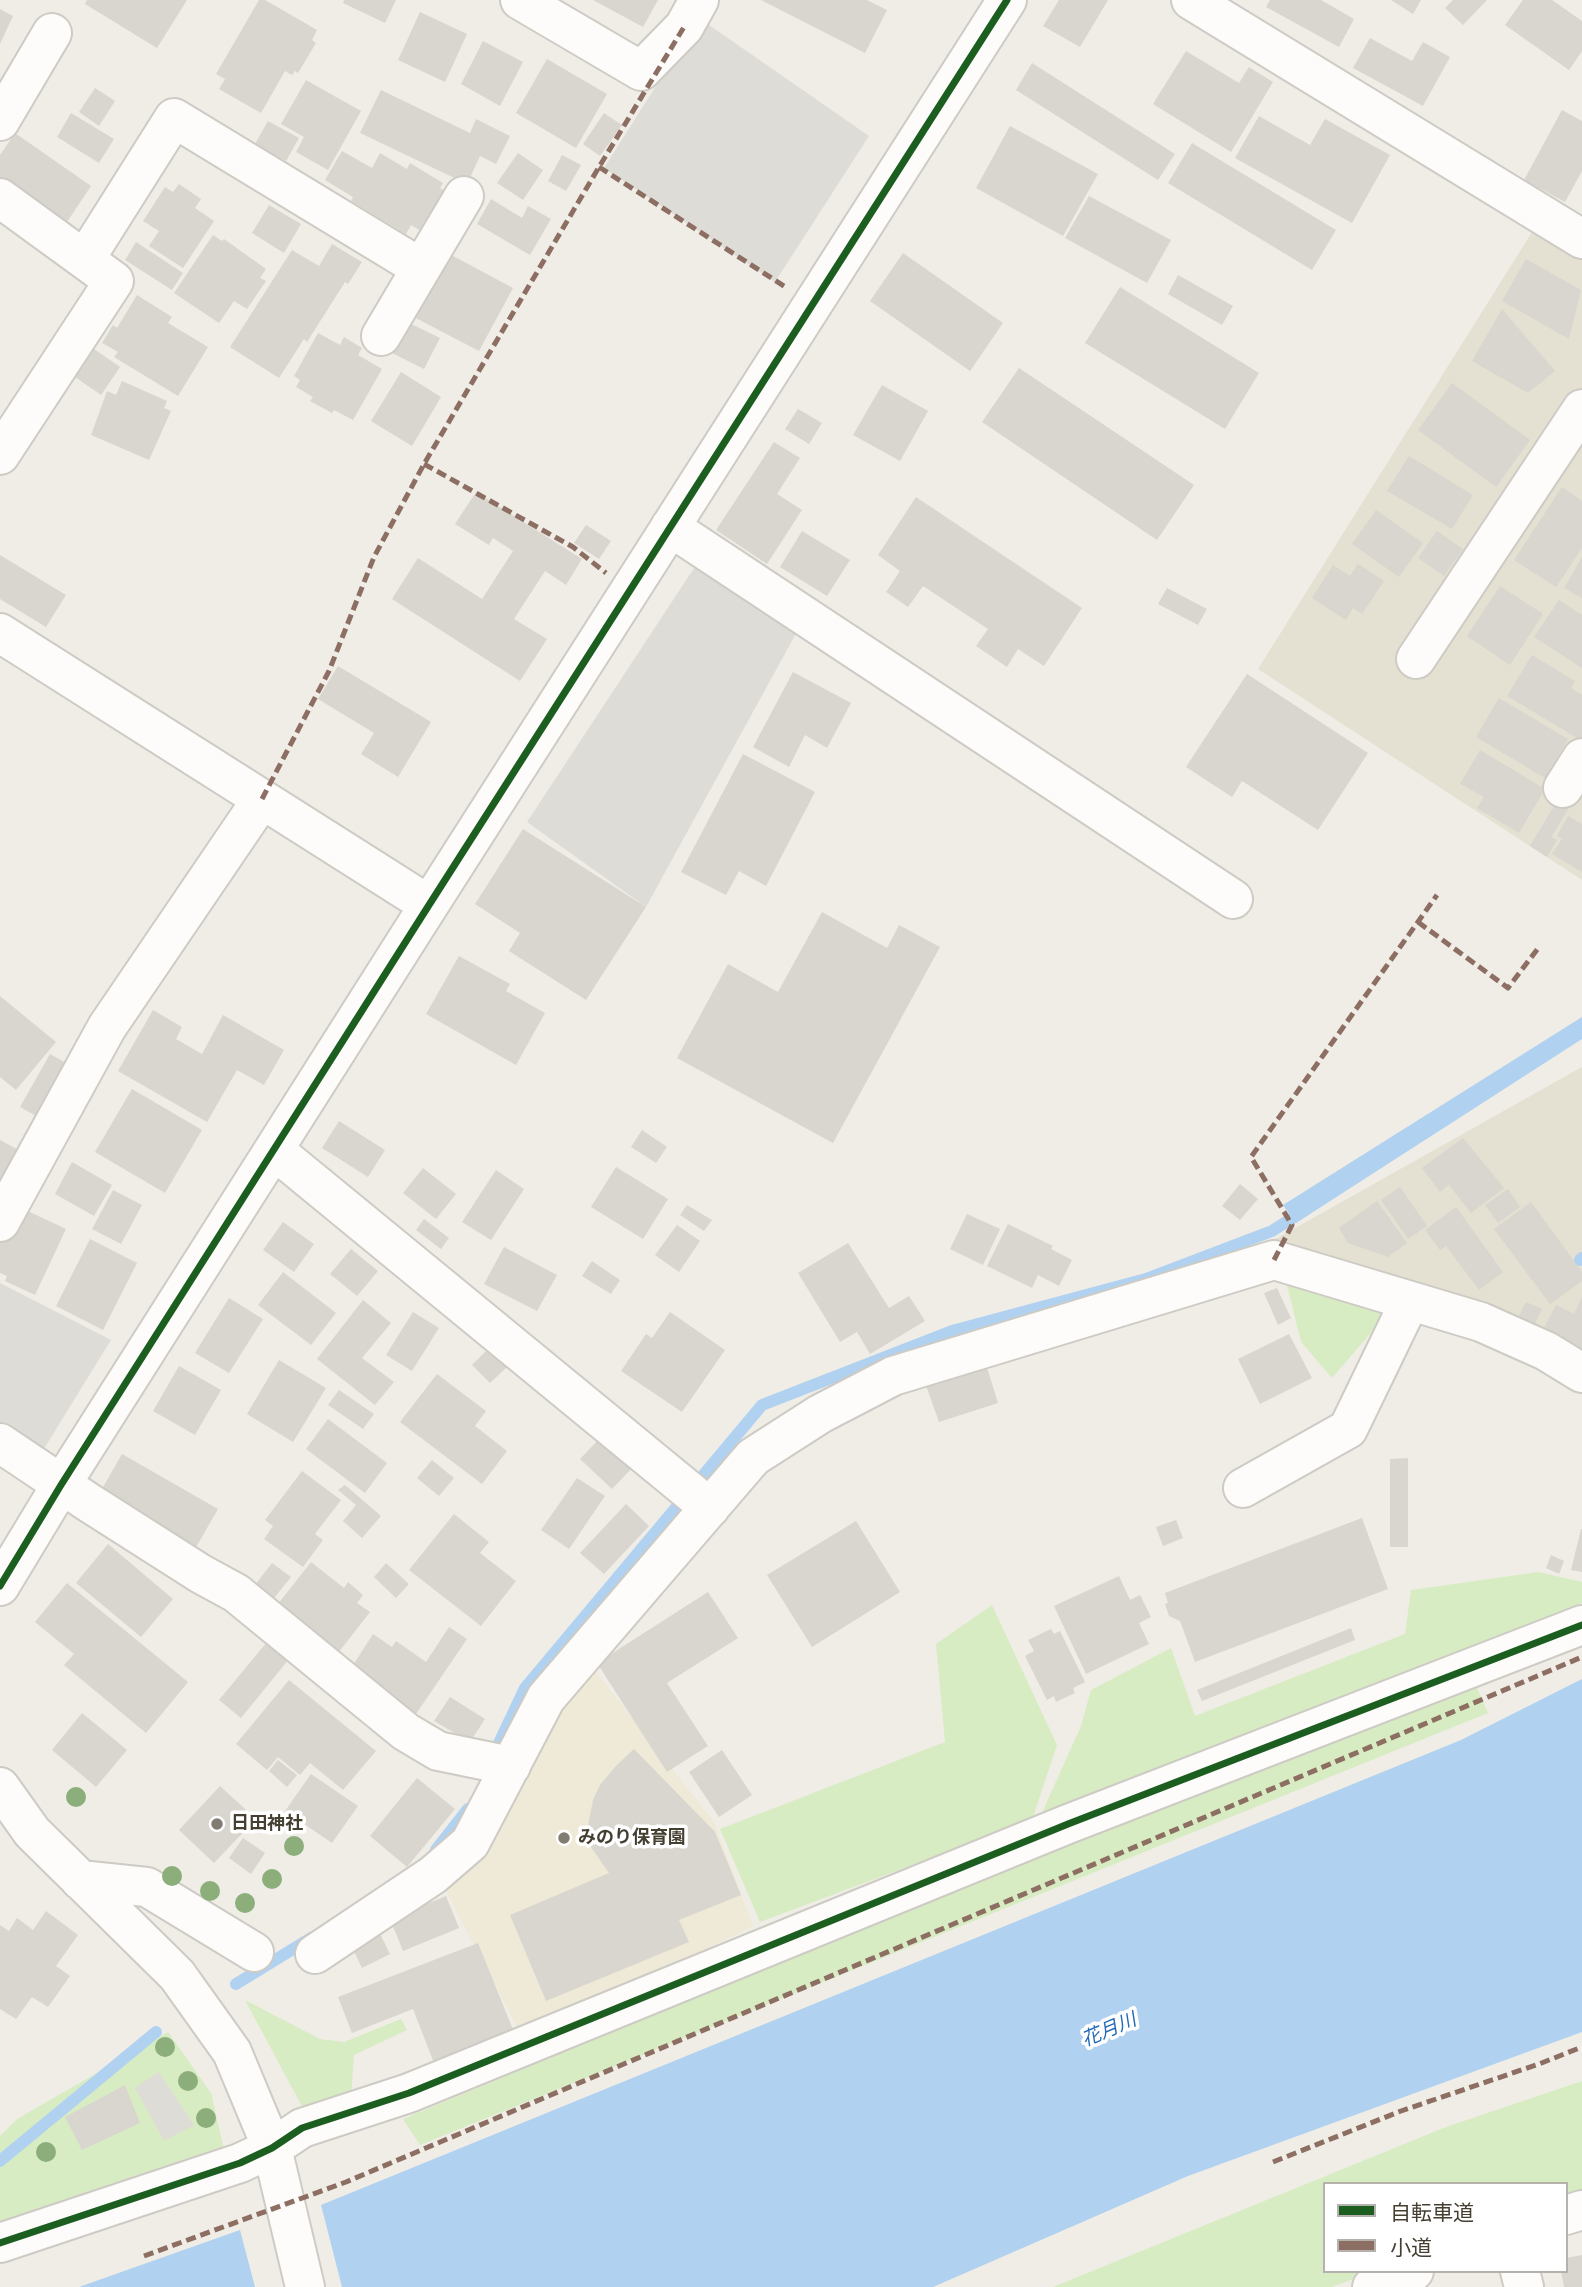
<!DOCTYPE html>
<meta charset="utf-8">
<style>
body{margin:0}
#map{position:relative;width:1582px;height:2287px;overflow:hidden;background:#efede6;font-family:Inter,"Noto Sans JP",sans-serif}
canvas{display:block}
.legend{position:absolute;left:1323px;top:2182px;width:245px;height:91px;box-sizing:border-box;background:#fff;border:2px solid #b5b2ad;margin:0;padding:9px 12px;list-style:none;font-size:21px;color:#453f32}
.legend li{display:flex;align-items:center;gap:14px;height:35px}
.legend b{width:35px;border:2px solid #b5b2ad}
</style>
<div id="map">
<canvas width="1582" height="2287"></canvas>
<ul class="legend">
<li><b style="height:9px;background:#1b5e20"></b>自転車道</li>
<li><b style="height:9px;background:#8d6e63"></b>小道</li>
</ul>
</div>
<script>
const g = document.querySelector('canvas').getContext('2d');
g.lineJoin = 'round';
function fillPath(path, color) {
  g.fillStyle = color;
  g.fill(path, 'evenodd');
}
function shape(rows) {
  const path = new Path2D();
  for (const r of rows) {
    path.moveTo(r[0], r[1]);
    for (let i = 2; i < r.length; i += 2) path.lineTo(r[i], r[i + 1]);
  }
  return path;
}
function trace(path, color, width, dash) {
  g.strokeStyle = color;
  g.lineWidth = width;
  g.lineCap = dash ? 'butt' : 'round';
  g.setLineDash(dash || []);
  g.stroke(path);
}
function drawText(font, color, halo, rows, align = 'center') {
  g.font = font + ' Inter,"Noto Sans JP",sans-serif';
  g.lineWidth = 7;
  g.setLineDash([]);
  g.textBaseline = 'middle';
  g.strokeStyle = halo;
  g.fillStyle = color;
  for (const [text, x, y, turn = 0] of rows) {
    g.save();
    g.translate(x, y);
    g.rotate((+turn || 0) * Math.PI / 180);
    g.textAlign = isNaN(turn) ? turn : align;
    if (halo) g.strokeText(text, 0, 0);
    g.fillText(text, 0, 0);
    g.restore();
  }
}
const residential = shape([
 [1539,221,1582,248,1582,880,1258,669],
 [1582,1067,1582,1365,1444,1297,1272,1241]
]);
const education = shape([
 [588,1662,714,1822,753,1926,523,2038,441,1882]
]);
const green = shape([
 [1284,1273,1389,1299,1376,1327,1332,1378,1301,1342],
 [1539,1572,1582,1582,1582,1603,1108,1788,1036,1826,1081,1726,1091,1690,1171,1648,1195,1716,1405,1634,1411,1590],
 [992,1605,1057,1745,1032,1820,760,1922,720,1829,945,1742,936,1644],
 [1471,1674,1488,1713,420,2145,403,2119],
 [245,2000,320,2039,344,2042,401,2019,407,2030,354,2055,351,2097,305,2112],
 [168,2032,211,2093,225,2154,0,2233,0,2136,17,2119],
 [1582,2081,1582,2197,1566,2203,1566,2184,1325,2184,1325,2271,1374,2271,1332,2287,1053,2287,1446,2127]
]);
const parking = shape([
 [699,18,869,136,775,282,604,168],
 [700,559,799,628,646,907,527,822],
 [0,1283,111,1340,37,1460,0,1435],
 [159,2072,194,2125,164,2141,135,2088]
]);
const water = shape([
 [1582,1017,1582,1039,1296,1223,1283,1205],
 [1582,1679,1582,2032,1188,2176,933,2287,342,2287,321,2205,1461,1740],
 [240,2230,255,2287,79,2287]
]);
const stream = shape([
 [1580,1260,1582,1258],
 [492,1758,525,1688,762,1405,952,1331,1146,1279,1272,1231,1305,1210],
 [436,1850,468,1809],
 [236,1984,311,1938],
 [0,2161,156,2032]
]);
const building = shape([
 [87,0,187,0,157,48,85,4],
 [259,0,265,0,317,30,312,40,316,43,298,73,295,71,292,75,285,71,261,113,219,89,225,79,216,74],
 [344,0,396,0,385,23,343,3],
 [593,0,658,0,643,27],
 [761,0,867,0,887,10,865,53],
 [1059,0,1108,0,1080,47,1043,26],
 [1270,0,1321,0,1354,19,1339,47,1266,7],
 [1391,0,1421,0,1413,14],
 [1453,0,1487,0,1463,25,1445,8],
 [1523,0,1552,0,1582,21,1582,51,1569,70,1505,25],
 [0,9,13,16,0,44],
 [420,12,467,34,445,82,398,60],
 [1370,38,1412,61,1423,42,1450,57,1423,106,1353,68],
 [483,41,523,62,500,106,461,84],
 [1186,51,1239,83,1249,67,1273,82,1231,152,1153,104],
 [547,59,607,94,576,148,516,113],
 [1032,63,1175,154,1158,180,1016,90],
 [306,80,361,111,328,170,296,152,304,137,281,124],
 [95,88,115,101,99,126,79,112],
 [381,90,470,133,476,119,510,136,496,164,480,156,467,184,360,133],
 [1562,110,1582,121,1582,171,1565,202,1524,180],
 [71,113,114,139,99,163,57,137],
 [604,113,622,125,600,156,583,144],
 [1259,116,1310,145,1325,119,1390,155,1352,223,1235,158],
 [268,121,299,138,286,161,255,144],
 [1010,126,1098,174,1063,236,976,188],
 [15,133,91,186,67,222,0,177,0,155],
 [1192,143,1336,230,1312,270,1168,183],
 [342,151,372,168,380,153,407,169,410,163,443,183,440,188,448,193,425,233,411,225,406,234,351,201,353,197,325,180],
 [518,153,543,170,523,200,497,183],
 [562,155,581,165,566,191,548,181],
 [179,184,201,199,195,208,214,221,183,268,149,246,159,231,143,221,165,187,173,192],
 [1089,196,1171,240,1147,283,1065,238],
 [491,199,522,218,528,206,551,219,530,255,477,224],
 [269,205,301,224,284,253,252,233],
 [213,235,222,241,224,239,266,269,260,278,266,281,247,309,234,301,219,323,174,293],
 [136,242,183,273,172,290,125,260],
 [332,244,362,262,348,284,345,282,307,342,304,339,279,378,230,347,292,250,319,266],
 [442,250,513,288,479,351,408,314],
 [903,253,1003,323,970,371,870,301],
 [1526,259,1581,290,1569,339,1502,301],
 [1178,275,1233,306,1222,325,1168,294],
 [1120,287,1259,373,1225,429,1085,343],
 [137,295,172,317,168,323,208,347,178,396,114,357,118,352,102,343,113,325,117,328],
 [1502,309,1555,371,1528,393,1472,361],
 [405,321,440,338,424,369,390,352],
 [318,333,340,345,344,337,362,348,358,355,382,369,353,420,334,410,332,413,310,401,313,397,296,387,300,380,294,376],
 [94,349,120,367,101,395,75,377],
 [1019,368,1194,485,1157,540,982,422],
 [401,372,441,397,412,446,371,421],
 [122,381,167,401,164,408,171,411,149,460,91,435,107,391,116,395],
 [1452,383,1530,440,1496,487,1418,430],
 [882,385,928,411,900,461,853,435],
 [798,409,822,423,809,444,785,429],
 [774,442,800,458,777,494,802,510,767,564,716,530],
 [1409,456,1473,495,1452,529,1387,491],
 [1562,487,1582,501,1582,548,1556,587,1514,560],
 [476,492,582,559,566,585,545,571,514,619,547,639,520,681,392,599,418,558,482,599,513,551,493,538,489,545,455,524],
 [916,497,1082,608,1044,666,1018,649,1007,667,976,646,988,629,923,586,908,607,886,592,900,571,878,555],
 [1376,510,1423,543,1399,577,1352,544],
 [586,525,611,541,599,559,574,543],
 [802,531,850,560,827,596,780,567],
 [1437,531,1463,549,1444,576,1418,558],
 [0,555,66,595,46,627,0,599],
 [1582,557,1582,598,1564,588],
 [1358,564,1384,581,1362,614,1353,608,1346,620,1312,598,1333,565,1350,576],
 [1500,586,1543,614,1510,665,1467,636],
 [1167,588,1207,609,1198,625,1158,604],
 [1559,600,1582,615,1582,668,1534,637],
 [1532,655,1575,681,1571,688,1582,695,1582,741,1507,696],
 [338,666,431,722,398,777,361,754,374,733,318,699],
 [793,672,851,703,827,748,805,735,789,767,753,747],
 [1247,674,1368,753,1318,830,1242,781,1232,797,1186,767],
 [1499,698,1568,739,1545,778,1476,737],
 [1480,750,1545,789,1519,833,1477,808,1484,797,1460,784],
 [743,754,815,792,766,886,739,871,726,895,681,872],
 [1557,801,1569,808,1551,837,1557,840,1547,857,1530,846],
 [1568,816,1582,824,1582,872,1552,854,1562,839,1557,836],
 [523,829,646,907,586,1000,509,951,520,933,475,904],
 [822,912,887,948,899,925,940,947,833,1143,677,1058,728,964,778,992],
 [459,956,510,984,506,991,545,1013,516,1065,426,1014],
 [0,996,56,1042,16,1090,0,1077],
 [153,1010,182,1027,176,1039,202,1054,223,1015,284,1050,264,1085,237,1070,207,1122,118,1071],
 [50,1054,77,1069,47,1122,20,1107],
 [132,1089,202,1130,165,1193,95,1152],
 [339,1121,385,1150,368,1177,322,1148],
 [642,1130,667,1147,656,1163,631,1147],
 [1463,1138,1504,1188,1471,1213,1449,1185,1440,1192,1422,1168],
 [0,1140,30,1156,0,1212],
 [72,1162,112,1185,94,1216,55,1194],
 [616,1167,668,1199,643,1239,591,1207],
 [423,1168,456,1194,436,1219,403,1193],
 [496,1170,524,1189,491,1240,462,1222],
 [1240,1184,1258,1199,1240,1220,1222,1206],
 [1400,1187,1427,1226,1408,1239,1381,1200],
 [1508,1189,1520,1207,1498,1223,1485,1205],
 [113,1190,142,1205,121,1244,92,1229],
 [1377,1201,1407,1243,1388,1257,1348,1243,1339,1228],
 [1531,1202,1582,1272,1582,1281,1550,1304,1494,1229],
 [687,1205,712,1220,704,1231,680,1215],
 [17,1206,66,1229,35,1295,5,1281,7,1276,0,1273,0,1243],
 [1456,1207,1503,1272,1479,1290,1446,1246,1440,1250,1425,1230],
 [967,1214,1000,1229,983,1265,950,1249],
 [424,1219,449,1238,441,1249,416,1230],
 [283,1222,314,1244,294,1272,263,1250],
 [1008,1224,1053,1246,1051,1249,1072,1260,1059,1286,1038,1275,1032,1288,987,1266],
 [677,1225,700,1241,679,1272,655,1255],
 [90,1239,137,1263,103,1330,56,1306],
 [848,1243,889,1308,909,1296,925,1321,870,1354,857,1332,840,1342,798,1273],
 [504,1247,557,1275,537,1311,484,1284],
 [351,1249,378,1271,357,1296,330,1274],
 [592,1261,620,1280,611,1294,582,1276],
 [283,1272,336,1313,311,1345,258,1305],
 [1277,1288,1291,1318,1278,1325,1264,1293],
 [1582,1297,1582,1358,1543,1330,1556,1305,1574,1314],
 [229,1298,263,1319,229,1373,195,1353],
 [363,1300,391,1323,362,1358,394,1382,375,1405,317,1359],
 [1526,1302,1542,1309,1533,1328,1517,1320],
 [413,1312,439,1328,412,1371,386,1355],
 [670,1312,725,1350,682,1412,621,1371,646,1334,652,1338],
 [1289,1334,1312,1378,1260,1404,1238,1359],
 [488,1349,507,1367,490,1383,472,1365],
 [279,1360,326,1388,293,1442,247,1414],
 [985,1361,998,1403,939,1422,924,1380],
 [179,1366,221,1390,195,1435,153,1411],
 [437,1374,486,1411,475,1426,507,1451,482,1484,400,1422],
 [339,1390,374,1414,363,1429,328,1405],
 [328,1419,387,1463,365,1493,306,1449],
 [603,1435,635,1465,612,1489,580,1459],
 [122,1454,218,1509,195,1549,99,1494],
 [1408,1458,1408,1547,1390,1547,1390,1459],
 [432,1460,454,1478,439,1496,417,1478],
 [302,1471,341,1500,315,1534,323,1540,303,1567,264,1539,273,1526,265,1520],
 [577,1478,605,1496,569,1549,541,1530],
 [345,1485,381,1516,362,1538,343,1521,356,1505,338,1490],
 [626,1504,649,1526,604,1574,580,1553],
 [454,1514,489,1542,480,1553,516,1581,481,1626,409,1570],
 [1362,1518,1388,1589,1195,1662,1180,1621,1169,1616,1165,1604,1168,1603,1165,1593],
 [1176,1520,1183,1538,1163,1546,1156,1527],
 [856,1521,900,1592,812,1647,767,1575],
 [1581,1529,1582,1529,1582,1572,1571,1570],
 [108,1544,173,1599,141,1637,76,1583],
 [1551,1555,1564,1561,1559,1574,1546,1568],
 [311,1562,344,1588,348,1582,363,1595,357,1603,370,1612,335,1657,274,1609],
 [272,1563,291,1577,270,1603,252,1589],
 [386,1563,409,1584,396,1598,374,1577],
 [1119,1576,1130,1600,1140,1595,1151,1617,1139,1623,1149,1644,1086,1674,1054,1606],
 [67,1583,188,1682,146,1733,64,1665,74,1654,35,1622],
 [708,1592,738,1638,667,1683,708,1746,667,1772,597,1663],
 [449,1627,467,1639,414,1717,348,1673,373,1634,392,1647,396,1641,426,1662],
 [1351,1628,1355,1640,1202,1701,1197,1690],
 [1051,1629,1054,1634,1060,1631,1085,1682,1073,1688,1075,1693,1056,1702,1054,1696,1047,1700,1025,1656,1034,1651,1028,1640],
 [267,1642,289,1659,241,1718,219,1700],
 [289,1680,376,1751,343,1790,310,1763,300,1775,278,1757,267,1770,236,1744],
 [450,1697,485,1719,470,1742,434,1721],
 [82,1713,127,1750,96,1787,52,1750],
 [634,1749,715,1832,741,1895,679,1920,689,1942,546,2001,510,1915,609,1873,591,1847,588,1826,593,1800,600,1785,616,1766],
 [722,1750,752,1795,719,1817,689,1772],
 [278,1760,297,1775,287,1787,269,1771],
 [311,1774,358,1806,332,1843,285,1811],
 [417,1778,455,1809,407,1867,370,1836],
 [220,1786,256,1819,214,1863,179,1830],
 [243,1838,265,1853,251,1874,229,1858],
 [446,1896,459,1928,403,1951,390,1919],
 [46,1911,78,1935,56,1966,70,1976,48,2007,32,1997,16,2019,0,2009,0,1925,9,1931,17,1918,33,1930],
 [376,1926,390,1954,362,1968,348,1939],
 [478,1943,514,2032,434,2063,413,2009,352,2033,338,1997],
 [125,2085,140,2123,82,2150,65,2117],
 [1582,2255,1582,2287,1564,2287,1561,2271,1566,2271,1566,2258]
]);
const minor = shape([
 [520,0,641,71,684,27,699,0],
 [1191,0,1582,239],
 [0,121,52,33],
 [0,198,114,281,0,455],
 [85,259,174,118,421,268],
 [381,336,464,196],
 [670,527,1233,899],
 [0,633,429,905],
 [1416,659,1582,409],
 [1563,788,1582,758],
 [274,1150,710,1508],
 [0,1222,107,1027,262,799],
 [0,1443,88,1502,201,1574,236,1593,406,1732,438,1751,511,1766],
 [1243,1488,1348,1429,1410,1301],
 [0,1586,61,1485,429,905,1007,0],
 [0,1787,32,1832,177,1975,232,2052,272,2148,305,2287],
 [80,1880,147,1887,254,1952],
 [315,1954,433,1875,470,1843,546,1698,753,1457,820,1414,893,1376,1274,1260,1481,1322,1546,1351,1582,1373],
 [1566,2215,1582,2210],
 [0,2243,240,2163,272,2148,302,2128,409,2093,1068,1824,1582,1625],
 [1520,2271,1524,2287],
 [1372,2287,1414,2271]
]);
const quiet = shape([
 [599,167,787,288],
 [424,464,573,547,606,573],
 [262,799,329,671,374,557,424,464,599,167,684,27],
 [1418,922,1508,988,1539,947],
 [1274,1260,1292,1225,1251,1157,1437,895],
 [1273,2162,1401,2111,1539,2064,1582,2047],
 [144,2256,346,2182,1582,1657]
]);
const cycleway = shape([
 [0,1586,61,1485,429,905,1007,0],
 [0,2243,240,2163,272,2148,302,2128,409,2093,1068,1824,1582,1625]
]);
const trees = [
 [76,1797],
 [294,1846],
 [172,1876],
 [272,1879],
 [210,1891],
 [245,1903],
 [165,2047],
 [188,2081],
 [206,2118],
 [46,2152]
];
const markers = [
 [217,1824,7,"#807c71"],
 [564,1838,7,"#807c71"]
];
const poiNames = [
 ["日田神社",231,1824],
 ["みのり保育園",578,1838]
];
const waterNames = [
 ["花月川",1109,2030,-23]
];
fillPath(residential, '#e4e0d2');
fillPath(education, '#eeead7');
fillPath(green, '#d8ecc3');
fillPath(parking, '#dedcd6');
fillPath(water, '#b1d1f1');
trace(stream, '#b1d1f1', 12);
fillPath(building, '#d8d6ce');
trace(minor, '#cdcbc4', 42);
trace(minor, '#fdfcfb', 38);
trace(quiet, '#8d6e63', 5, [10, 5]);
trace(cycleway, '#1b5e20', 7);
g.fillStyle = '#8bae7a';
for (const [x, y] of trees) {
  g.beginPath();
  g.arc(x, y, 10, 0, 2 * Math.PI);
  g.fill();
}
for (const [x, y, r, color] of markers) {
  const dot = new Path2D();
  dot.arc(x, y, r, 0, 2 * Math.PI);
  g.fillStyle = color;
  g.fill(dot);
  trace(dot, '#fff', 2.5);
}
drawText('bold 18px', '#453f32', '#fff', poiNames, 'left');
drawText('italic 19px', '#2369b9', '#fff', waterNames);
</script>
